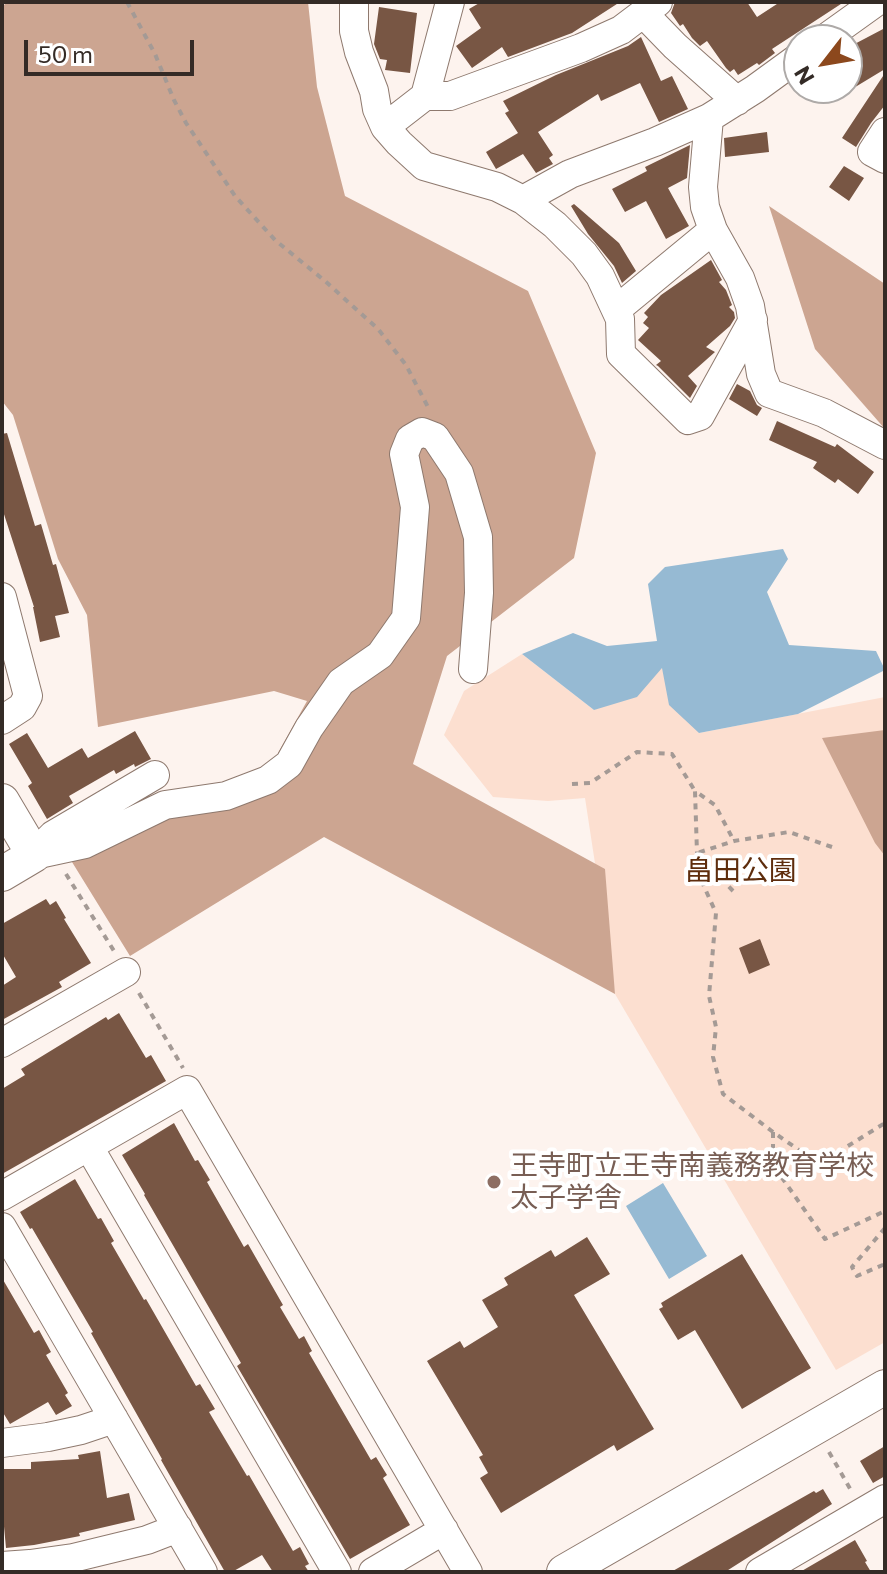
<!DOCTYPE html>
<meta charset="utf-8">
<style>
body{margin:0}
#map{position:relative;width:887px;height:1574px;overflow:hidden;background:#fdf3ee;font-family:Commissioner,sans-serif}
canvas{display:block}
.frame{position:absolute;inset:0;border:4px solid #342b26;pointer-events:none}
.north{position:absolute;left:783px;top:24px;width:80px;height:80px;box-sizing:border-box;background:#fff;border:2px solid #aeaaa8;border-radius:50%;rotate:239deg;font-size:22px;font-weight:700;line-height:32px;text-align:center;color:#342b26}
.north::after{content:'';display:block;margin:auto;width:28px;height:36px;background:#8c481d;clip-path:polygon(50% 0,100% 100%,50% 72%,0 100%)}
.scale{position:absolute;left:24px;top:40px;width:170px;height:36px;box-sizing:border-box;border:4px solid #342b26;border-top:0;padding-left:10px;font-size:24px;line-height:28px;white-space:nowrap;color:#342b26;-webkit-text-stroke:6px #fff;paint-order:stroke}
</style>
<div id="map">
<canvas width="887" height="1574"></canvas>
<div class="frame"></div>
<div class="north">N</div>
<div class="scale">50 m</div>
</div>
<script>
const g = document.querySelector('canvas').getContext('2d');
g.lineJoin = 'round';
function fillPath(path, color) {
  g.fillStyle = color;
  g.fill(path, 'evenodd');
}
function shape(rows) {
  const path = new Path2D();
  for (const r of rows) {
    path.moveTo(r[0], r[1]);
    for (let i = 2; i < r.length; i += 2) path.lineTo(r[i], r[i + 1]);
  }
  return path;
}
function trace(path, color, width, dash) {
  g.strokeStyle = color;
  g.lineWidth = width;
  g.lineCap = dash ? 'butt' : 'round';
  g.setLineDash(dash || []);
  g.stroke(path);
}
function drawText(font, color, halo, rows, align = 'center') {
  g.font = font + ' Commissioner,"Noto Sans JP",sans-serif';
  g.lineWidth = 8;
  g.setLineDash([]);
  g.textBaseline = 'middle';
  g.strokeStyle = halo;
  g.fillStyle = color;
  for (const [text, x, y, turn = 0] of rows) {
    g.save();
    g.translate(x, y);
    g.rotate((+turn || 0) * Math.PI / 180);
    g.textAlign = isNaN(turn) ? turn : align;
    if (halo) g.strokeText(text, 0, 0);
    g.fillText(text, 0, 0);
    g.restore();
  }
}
const green = shape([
 [522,654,594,710,662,668,699,733,885,697,885,1342,836,1370,615,994,585,798,548,801,493,797,444,735,464,691]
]);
const forest = shape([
 [7,2,308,2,317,87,345,196,528,291,596,453,574,558,447,656,413,764,605,869,615,994,324,837,130,956,72,862,171,816,273,788,299,774,278,753,307,701,274,691,98,727,87,615,58,559,13,415,2,401,2,7],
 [769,206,885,284,885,429,815,349],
 [885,730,885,856,875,843,822,738]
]);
const water = shape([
 [783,549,788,559,767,592,789,645,876,651,885,670,798,714,699,733,669,705,662,668,637,697,594,710,522,654,573,633,607,646,657,641,648,584,665,567],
 [663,1183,707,1256,669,1279,626,1206]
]);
const building = shape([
 [481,2,620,2,572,33,508,57,502,47,472,68,456,46,481,28,469,9],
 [675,2,747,2,757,17,780,2,844,2,772,49,775,53,759,65,757,63,738,75,734,69,730,72,726,68,707,41,700,46,692,38,683,24,680,26,671,13],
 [379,7,417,13,410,73,385,70,387,60,380,59,374,44],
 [885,28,885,69,847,92,847,48],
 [641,37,661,81,672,76,688,109,659,122,640,83,601,101,598,94,538,132,553,155,549,158,553,164,536,173,523,154,496,169,486,152,518,133,505,113,509,111,503,101,556,75,628,46],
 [885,73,885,105,871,123,856,147,842,138],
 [767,132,769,152,725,157,724,138],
 [690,145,687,178,668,188,689,226,666,239,646,201,625,212,612,189,647,171,645,167],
 [844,166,864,178,849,201,829,187],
 [574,204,619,243,636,271,622,283,614,266,588,234,571,206],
 [711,260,722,280,719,282,726,290,732,305,729,307,734,312,735,318,730,326,706,347,715,352,688,376,697,386,690,398,658,366,656,365,661,361,638,340,649,328,643,323,648,317,644,313,661,295],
 [737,384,750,391,757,405,762,408,757,416,729,399],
 [777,421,835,447,837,444,874,472,858,494,838,479,835,483,813,468,817,462,769,440],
 [7,433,35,526,41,524,53,565,56,564,69,613,55,616,60,637,40,642,33,607,34,607,2,508,2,434],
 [135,731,151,759,135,767,134,764,116,774,114,770,69,796,73,803,47,819,28,786,32,783,9,744,27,733,48,768,82,748,88,758],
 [46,899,50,905,56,901,66,918,64,919,91,963,59,982,62,987,2,1020,2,986,16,977,2,953,2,924],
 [760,939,770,965,749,974,739,948],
 [119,1013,146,1058,151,1055,166,1081,2,1174,2,1089,25,1075,21,1069,106,1017,108,1020],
 [174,1123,195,1161,198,1160,210,1180,207,1182,244,1247,248,1244,283,1305,280,1307,299,1339,304,1336,312,1351,309,1353,371,1460,376,1457,387,1475,383,1478,410,1525,350,1559,237,1366,241,1363,144,1195,145,1194,122,1155],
 [75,1179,98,1219,101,1218,114,1241,111,1243,144,1300,146,1299,196,1386,200,1384,215,1409,209,1412,247,1476,249,1475,293,1551,300,1547,309,1564,305,1566,309,1572,273,1572,262,1555,232,1572,225,1572,161,1460,162,1459,91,1333,93,1332,32,1228,30,1229,20,1212],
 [587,1237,610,1274,574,1295,654,1429,617,1451,614,1445,501,1513,480,1478,488,1473,479,1457,483,1455,427,1361,460,1341,464,1348,498,1327,482,1300,508,1285,504,1278,551,1250,555,1257],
 [742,1254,811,1368,742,1409,695,1330,678,1340,659,1309,663,1307,661,1303],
 [2,1278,34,1333,39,1330,51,1352,46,1355,68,1393,65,1395,72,1406,56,1415,48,1402,10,1424,2,1411],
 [885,1446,885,1476,873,1483,860,1461],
 [100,1451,107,1498,129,1493,135,1520,79,1533,80,1536,34,1545,6,1548,2,1505,2,1469,31,1469,31,1462,79,1459,78,1455],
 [823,1489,832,1504,725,1572,671,1572,814,1491,816,1493],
 [855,1540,867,1561,865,1562,871,1572,800,1572]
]);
const path = shape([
 [127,2,155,54,174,100,186,123,235,196,275,240,325,281,378,329,406,365,429,409],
 [572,784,590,783,637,752,672,754,695,791],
 [832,847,789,832,734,841,697,853,702,882,716,913,709,996,716,1027,713,1057,723,1094,773,1132,819,1164,885,1123],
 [66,874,114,951],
 [733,891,697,853,695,791,715,805,734,841],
 [139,993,183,1068],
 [773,1132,773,1165,825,1239,885,1211],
 [885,1228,852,1267,857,1276,885,1264],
 [829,1452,852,1492]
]);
const minor = shape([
 [354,2,354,31,359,52,374,91,377,109,385,127,399,143,424,166,497,187,523,200,555,225,584,254,600,276,620,319,621,354,688,420,700,416,753,320],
 [643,13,675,46,737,101],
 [823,40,876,2],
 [425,96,450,96,581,48,621,30,658,2],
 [709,118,703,187,705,207,713,230,740,278,750,306,761,374,769,393,824,413,885,445],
 [385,127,425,96,450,2],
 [885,132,872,152,885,159],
 [523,200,570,174,655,142,709,118,755,89,799,57],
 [616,310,713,230],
 [2,597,28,696,22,707,2,720],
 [37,851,53,835,155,775],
 [34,855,85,844,165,805,226,796,268,780,289,764,309,728,341,682,380,655,406,618,415,507,404,454,410,439,422,432,435,437,459,473,478,537,479,593,473,669],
 [2,1043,126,972],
 [89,1147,337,1572],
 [2,1196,187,1090,468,1572],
 [2,1227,203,1572],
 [2,1443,48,1437,81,1430,114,1419],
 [2,1566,30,1564,73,1558,147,1540,178,1528],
 [373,1572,444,1530],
 [760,1572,885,1499]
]);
const tertiary = shape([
 [2,801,34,855,2,874],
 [564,1572,885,1387]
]);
const markers = [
 [494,1182,8,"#8d6e63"]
];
const parkNames = [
 ["畠田公園",741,871]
];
const educationNames = [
 ["王寺町立王寺南義務教育学校",510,1166],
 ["太子学舎",510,1198]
];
fillPath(green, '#fcdfd0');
fillPath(forest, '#cca591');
fillPath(water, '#96bad3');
fillPath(building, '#785644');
trace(minor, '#8e796e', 30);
trace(tertiary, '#8e796e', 36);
trace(path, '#a49a95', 4, [6, 6]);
trace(minor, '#fff', 28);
trace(tertiary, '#fff', 34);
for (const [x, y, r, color] of markers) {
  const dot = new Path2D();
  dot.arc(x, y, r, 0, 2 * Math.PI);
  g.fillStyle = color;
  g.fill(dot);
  trace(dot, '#fff', 3);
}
drawText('28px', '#5e2d0d', '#fff', parkNames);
drawText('28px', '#785e54', '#fff', educationNames, 'left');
</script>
